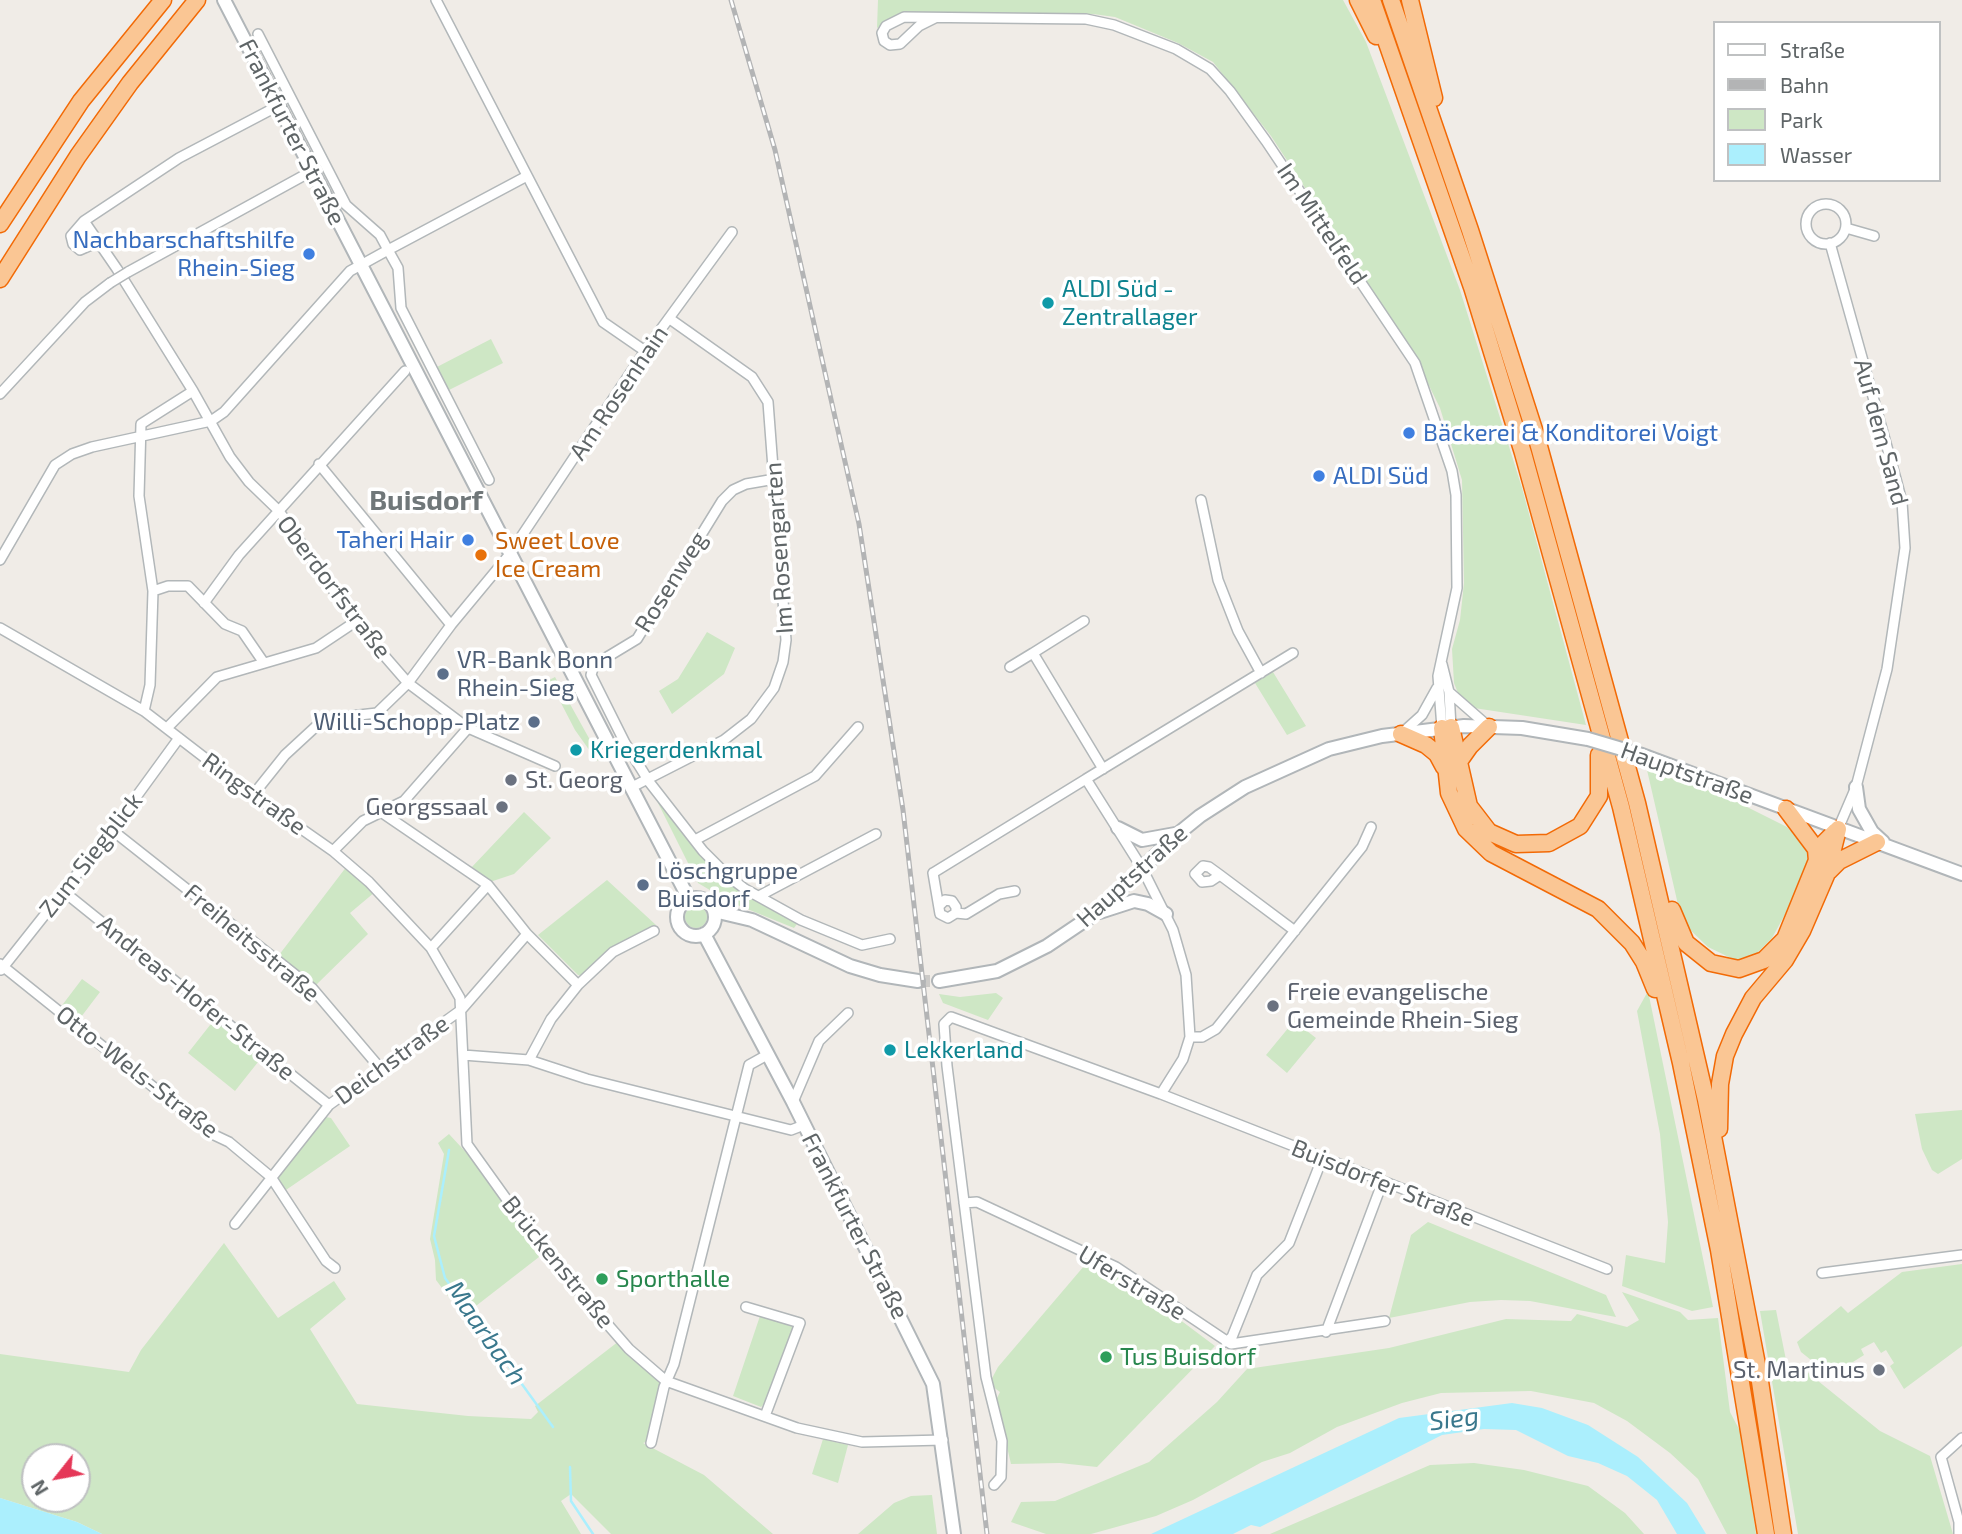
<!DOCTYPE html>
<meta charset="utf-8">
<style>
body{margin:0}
#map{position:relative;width:1962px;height:1534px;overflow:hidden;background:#f0ece7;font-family:"Exo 2",sans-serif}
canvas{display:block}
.legend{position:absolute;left:1713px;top:21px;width:228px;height:161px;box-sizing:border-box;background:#fff;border:2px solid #bfc1c2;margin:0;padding:9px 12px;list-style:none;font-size:21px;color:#5f6567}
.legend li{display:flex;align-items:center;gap:14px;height:35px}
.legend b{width:35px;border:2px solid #bfc1c2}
.north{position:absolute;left:21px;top:1443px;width:70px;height:70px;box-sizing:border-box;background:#fff;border:2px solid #bfc1c2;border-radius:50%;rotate:239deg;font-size:19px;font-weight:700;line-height:28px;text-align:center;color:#5f6567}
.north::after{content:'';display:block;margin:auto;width:24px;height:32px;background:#e53858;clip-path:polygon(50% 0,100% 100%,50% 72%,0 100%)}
</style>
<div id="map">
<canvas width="1962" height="1534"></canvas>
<ul class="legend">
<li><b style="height:9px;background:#fff"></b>Straße</li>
<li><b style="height:9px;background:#b3b4b5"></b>Bahn</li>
<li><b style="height:19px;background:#cee7c5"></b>Park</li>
<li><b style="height:19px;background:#abeffd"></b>Wasser</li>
</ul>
<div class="north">N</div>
</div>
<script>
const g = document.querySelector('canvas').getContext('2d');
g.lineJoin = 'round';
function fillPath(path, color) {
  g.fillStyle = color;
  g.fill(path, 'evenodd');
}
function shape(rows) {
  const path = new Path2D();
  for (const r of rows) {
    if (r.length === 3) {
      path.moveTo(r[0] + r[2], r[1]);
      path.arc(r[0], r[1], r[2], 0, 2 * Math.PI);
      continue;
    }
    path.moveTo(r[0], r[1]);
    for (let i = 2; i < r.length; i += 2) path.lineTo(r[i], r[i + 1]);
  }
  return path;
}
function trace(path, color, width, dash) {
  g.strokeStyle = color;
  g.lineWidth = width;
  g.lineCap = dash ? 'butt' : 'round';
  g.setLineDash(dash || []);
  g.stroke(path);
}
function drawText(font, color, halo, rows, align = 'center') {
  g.font = font + ' "Exo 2",sans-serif';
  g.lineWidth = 7;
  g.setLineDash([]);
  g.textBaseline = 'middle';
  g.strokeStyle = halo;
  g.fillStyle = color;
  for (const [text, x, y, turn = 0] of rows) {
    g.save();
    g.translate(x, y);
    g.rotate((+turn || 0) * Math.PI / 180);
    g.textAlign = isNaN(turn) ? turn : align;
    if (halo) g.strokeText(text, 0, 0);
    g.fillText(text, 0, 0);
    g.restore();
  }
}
const green = shape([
 [878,0,1343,0,1366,42,1460,290,1522,488,1586,725,1474,708,1460,698,1454,683,1452,649,1460,620,1464,583,1462,480,1440,408,1412,351,1271,136,1213,62,1178,43,1115,17,1093,14,910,12,898,14,877,28],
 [491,339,503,363,447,391,435,368],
 [707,632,735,648,724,674,672,714,659,691,678,679],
 [1273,672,1306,726,1287,735,1255,683],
 [555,677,600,758,597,761,575,730,549,680],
 [1647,770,1725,796,1787,827,1808,849,1808,860,1788,909,1772,938,1754,956,1735,960,1708,947,1682,922],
 [653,793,704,858,737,889,797,924,794,928,730,902,698,883],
 [524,812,551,838,514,874,490,882,470,869],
 [347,866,375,892,350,913,368,934,315,986,279,955],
 [607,880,656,925,639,934,583,976,578,975,538,935],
 [696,917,11],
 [82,979,100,992,78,1021,60,1008],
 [1648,991,1713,1307,1692,1311,1622,1286,1626,1255,1665,1263,1668,1222,1660,1134,1637,1011],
 [996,993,1003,998,988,1020,943,1003,939,994,960,997],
 [214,1020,262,1057,235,1091,188,1053],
 [1294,1021,1316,1038,1287,1073,1266,1055],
 [1962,1110,1962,1159,1938,1174,1932,1170,1922,1149,1915,1114],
 [326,1117,331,1118,350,1146,283,1192,278,1178],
 [449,1134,474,1161,528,1236,526,1239,539,1257,463,1316,436,1280,435,1260,430,1239,444,1154,438,1143],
 [1428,1222,1606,1295,1616,1317,1530,1301,1501,1300,1470,1302,1389,1318,1411,1235],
 [224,1243,278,1318,334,1281,346,1299,310,1329,357,1404,468,1416,531,1419,538,1412,535,1406,619,1341,663,1383,649,1441,643,1443,704,1475,773,1534,611,1534,571,1494,561,1501,581,1534,102,1534,77,1522,0,1498,0,1354,129,1372,141,1350],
 [35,1457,77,1457,77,1499,35,1499],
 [1090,1259,1120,1275,1215,1346,1097,1467,1060,1463,1011,1464,996,1400,1000,1392,989,1384,998,1367],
 [1962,1264,1962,1346,1904,1389,1890,1366,1894,1363,1886,1350,1881,1353,1874,1342,1861,1349,1864,1355,1831,1376,1801,1352,1797,1342,1841,1306,1848,1313,1902,1272],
 [1622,1292,1680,1312,1688,1320,1718,1318,1730,1412,1741,1433,1756,1534,1727,1534,1698,1479,1670,1453,1627,1421,1594,1403,1531,1391,1441,1393,1402,1403,1337,1427,1290,1453,1262,1462,1193,1500,1156,1516,1091,1534,1046,1534,1011,1522,1021,1502,1055,1501,1149,1462,1217,1402,1247,1369,1389,1348,1506,1319,1571,1321,1577,1314,1627,1327,1639,1320],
 [1776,1310,1787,1365,1802,1368,1880,1431,1930,1456,1953,1534,1798,1534,1760,1311],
 [760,1316,794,1327,766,1402,761,1407,733,1396],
 [823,1439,848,1445,838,1483,812,1474],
 [1474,1463,1524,1470,1588,1486,1625,1513,1644,1534,1270,1534,1430,1465],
 [932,1495,937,1534,858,1534,894,1503,911,1496]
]);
const water = shape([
 [1512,1403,1542,1408,1588,1425,1638,1457,1687,1503,1706,1534,1677,1534,1657,1500,1627,1476,1598,1463,1568,1456,1516,1430,1484,1429,1442,1435,1260,1527,1251,1525,1233,1534,1151,1534,1399,1418],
 [0,1498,77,1522,102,1534,0,1534]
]);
const stream = shape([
 [449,1150,434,1236,445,1278,553,1427],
 [570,1467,571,1501,593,1534]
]);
const secondaryTunnel = shape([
 [918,981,939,981]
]);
const minor = shape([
 [436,0,603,322,645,351],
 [935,18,919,26,900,44,890,45,884,41,882,33,886,26,904,17,1086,19,1114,25,1176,49,1210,69,1230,91,1266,141,1415,363,1452,471,1456,495,1457,588,1438,676,1442,728],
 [258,34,346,205,380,235,388,250,527,176],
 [1826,224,20],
 [84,221,179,158,278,106],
 [1846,228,1874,236],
 [98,242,80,250,73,244,71,236,84,221,117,269,193,391,230,457,249,482,279,511,355,622,408,683,468,728,555,766],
 [1830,243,1896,479,1902,502,1905,548,1887,669,1856,787,1838,829],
 [128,272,312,171],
 [193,391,141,424,139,496,153,591,150,685,144,711,253,795,333,851,369,882,431,948,460,998,467,1144,543,1250,629,1349,666,1381,797,1428,862,1442,943,1440],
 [0,394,85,302,110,283],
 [319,464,451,625],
 [775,479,746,484,733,490,722,501,637,639,594,665,591,675,625,743,650,783,703,851,728,876,745,889,801,920,862,945,890,939],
 [1201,500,1218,580,1238,631,1261,673],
 [0,560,55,465,72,454,92,447,211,421,224,412,350,271,388,250,398,268,401,308,489,480],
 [153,591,168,586,188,586,225,624,242,631,264,663],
 [204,603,239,555,405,371],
 [1084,621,1033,653,1103,769],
 [0,628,144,711],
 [1442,664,1449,692,1451,727],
 [1010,667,1033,653],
 [1449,692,1489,727],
 [167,728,217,677,316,648,355,622],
 [1402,733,1422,715,1437,688],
 [1086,779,1293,653],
 [632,787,724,740,751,719,774,688,783,662,786,640,768,402,752,377,670,319],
 [253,795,285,755,324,719,377,713,408,683,451,625,509,555,645,351,732,232],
 [381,812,488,885,527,934,578,985],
 [112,830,312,988,380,1068],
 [695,840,815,776,858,727],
 [333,851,363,821,404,801,468,728],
 [933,873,1086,779,1142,868,1173,930,1186,975,1190,1037,1183,1059,1161,1094],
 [933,873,940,914,948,918,956,913,956,907,952,901,945,900,940,905],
 [1220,875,1211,881,1202,882,1195,874,1203,866,1209,867,1220,875,1295,931],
 [63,891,329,1105],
 [759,896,876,834],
 [956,913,966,914,999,894,1015,891],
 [431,948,488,885],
 [0,964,212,1134,229,1142,271,1177,326,1261,335,1268],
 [1,970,112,830,179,738],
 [1190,1037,1202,1037,1216,1029,1362,847,1371,827],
 [463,1055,529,1060,587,1079,791,1130,804,1125],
 [529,1060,551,1019,578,985,613,952,654,931],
 [793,1102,819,1041,848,1013],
 [964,1203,977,1202,1116,1267,1231,1344,1385,1321],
 [235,1224,329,1105,461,1010,527,934],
 [1822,1273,1962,1255],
 [746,1307,800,1323,765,1416],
 [1326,1332,1383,1181],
 [1226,1342,1232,1337,1257,1275,1289,1243,1322,1159],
 [651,1443,664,1387,674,1364,749,1065,767,1055],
 [994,1485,1001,1477,1002,1441,986,1377,947,1066,944,1024,951,1017,1161,1094,1607,1269],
 [1959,1534,1959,1522,1941,1457,1962,1438]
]);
const secondary = shape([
 [224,0,689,899],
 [1642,755,1962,874],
 [1856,787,1859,809,1872,832,1883,842],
 [1118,828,1142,840,1175,834],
 [696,917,19],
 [714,911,752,920,850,966,880,975,918,981],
 [1100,912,1134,901,1148,904,1166,914],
 [704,934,793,1102,933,1384,954,1534],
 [939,981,997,971,1047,946,1093,915,1179,833,1200,816,1245,787,1329,749,1382,736,1464,726,1522,728,1588,739]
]);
const motorway = shape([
 [1358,0,1376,36],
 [1372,0,1472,287,1523,453,1621,807,1681,1063,1719,1250,1766,1534],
 [1391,0,1470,230,1537,439,1637,803,1706,1100,1759,1375,1783,1534],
 [1410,0,1434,98],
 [0,224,81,101,163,0],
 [0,279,78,156,130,83,197,0],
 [1451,727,1469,806,1489,832,1516,844,1549,843,1580,826,1599,796,1599,755],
 [1442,728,1449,793,1466,829,1491,853,1598,909,1632,943,1644,962,1655,989],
 [1401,734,1426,745,1437,754,1444,767],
 [1458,763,1470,746,1489,727],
 [1786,809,1816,849,1817,861],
 [1829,871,1839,861,1877,842],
 [1672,910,1686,943,1711,963,1739,969,1764,960,1785,939,1824,843,1836,831],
 [1719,1129,1720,1084,1725,1056,1734,1034,1753,998,1785,960,1802,931,1827,873,1838,829]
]);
const rail = shape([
 [731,0,775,150,859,524,903,810,987,1534]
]);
const minorBridge = shape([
 [110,283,128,272]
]);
const secondaryBridge = shape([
 [1588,739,1642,755]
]);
const markers = [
 [309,254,7,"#3f7fe0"],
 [1048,303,7,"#0f9aa8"],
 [1409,433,7,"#3f7fe0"],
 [1319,476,7,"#3f7fe0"],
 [468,540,7,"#3f7fe0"],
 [481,555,7,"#e8710a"],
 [443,674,7,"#5c6f8a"],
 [534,722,7,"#5c6f8a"],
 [576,750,7,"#0f9aa8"],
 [511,780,7,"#6b7280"],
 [502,807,7,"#6b7280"],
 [643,885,7,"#5c6f8a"],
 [1273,1006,7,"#6b7280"],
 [890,1050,7,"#0f9aa8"],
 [602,1279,7,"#2e9e5b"],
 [1106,1357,7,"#2e9e5b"],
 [1879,1370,7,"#6b7280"]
];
const streetNames = [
 ["Frankfurter Straße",292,132,63],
 ["Im Mittelfeld",1322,224,56],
 ["Am Rosenhain",619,393,-56],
 ["Auf dem Sand",1881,432,75],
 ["Im Rosengarten",779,548,-94],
 ["Rosenweg",671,582,-58],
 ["Oberdorfstraße",334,587,53],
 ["Hauptstraße",1687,773,20],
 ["Ringstraße",254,794,36],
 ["Zum Siegblick",91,855,-52],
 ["Hauptstraße",1132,876,-42],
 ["Freiheitsstraße",252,943,40],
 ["Andreas-Hofer-Straße",196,998,39],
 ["Deichstraße",392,1060,-36],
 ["Otto-Wels-Straße",137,1072,38],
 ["Buisdorfer Straße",1383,1183,22],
 ["Frankfurter Straße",855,1226,63],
 ["Brückenstraße",558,1262,51],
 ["Uferstraße",1132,1283,31]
];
const shopNames = [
 ["Nachbarschaftshilfe",295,240],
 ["Rhein-Sieg",295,268],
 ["Bäckerei & Konditorei Voigt",1423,433,"left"],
 ["ALDI Süd",1333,476,"left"],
 ["Taheri Hair",454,540]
];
const cultureNames = [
 ["ALDI Süd -",1062,289],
 ["Zentrallager",1062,317],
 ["Kriegerdenkmal",590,750],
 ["Lekkerland",904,1050]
];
const foodNames = [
 ["Sweet Love",495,541],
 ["Ice Cream",495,569]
];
const serviceNames = [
 ["VR-Bank Bonn",457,660],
 ["Rhein-Sieg",457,688],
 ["Willi-Schopp-Platz",520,722,"right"],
 ["Löschgruppe",657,871],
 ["Buisdorf",657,899]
];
const worshipNames = [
 ["St. Georg",525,780],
 ["Georgssaal",488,807,"right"],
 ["Freie evangelische",1287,992],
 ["Gemeinde Rhein-Sieg",1287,1020],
 ["St. Martinus",1865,1370,"right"]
];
const leisureNames = [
 ["Sporthalle",616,1279],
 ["Tus Buisdorf",1120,1357]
];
const waterNames = [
 ["Maarbach",486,1333,55],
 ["Sieg",1454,1419,-7]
];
const quarterNames = [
 ["Buisdorf",426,501]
];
fillPath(green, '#cee7c5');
fillPath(water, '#abeffd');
trace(stream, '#abeffd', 2.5);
trace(secondaryTunnel, '#cccac7', 12, [12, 6]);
trace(minor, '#b2b7b9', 12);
trace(secondary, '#b1b6b9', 16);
trace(motorway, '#f26a06', 19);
trace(minor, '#fff', 9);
trace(secondary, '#fff', 12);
trace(motorway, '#fac694', 16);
trace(rail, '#b3b4b5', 5);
trace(rail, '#fff', 2.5, [8]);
trace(minorBridge, '#b2b7b9', 12, []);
trace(secondaryBridge, '#b1b6b9', 16, []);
trace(minorBridge, '#fff', 9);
trace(secondaryBridge, '#fff', 12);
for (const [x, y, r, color] of markers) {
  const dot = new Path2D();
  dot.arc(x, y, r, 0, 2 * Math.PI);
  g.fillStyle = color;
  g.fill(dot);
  trace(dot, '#fff', 2.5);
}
drawText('24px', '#5f6567', '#fff', streetNames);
drawText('24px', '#366cbe', '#fff', shopNames, 'right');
drawText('24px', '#0d838f', '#fff', cultureNames, 'left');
drawText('24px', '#c56008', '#fff', foodNames, 'left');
drawText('24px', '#4e5e75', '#fff', serviceNames, 'left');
drawText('24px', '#5b616d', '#fff', worshipNames, 'left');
drawText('24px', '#27864d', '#fff', leisureNames, 'left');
drawText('italic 26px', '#3a788d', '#fff', waterNames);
drawText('bold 28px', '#707779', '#fff', quarterNames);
</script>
